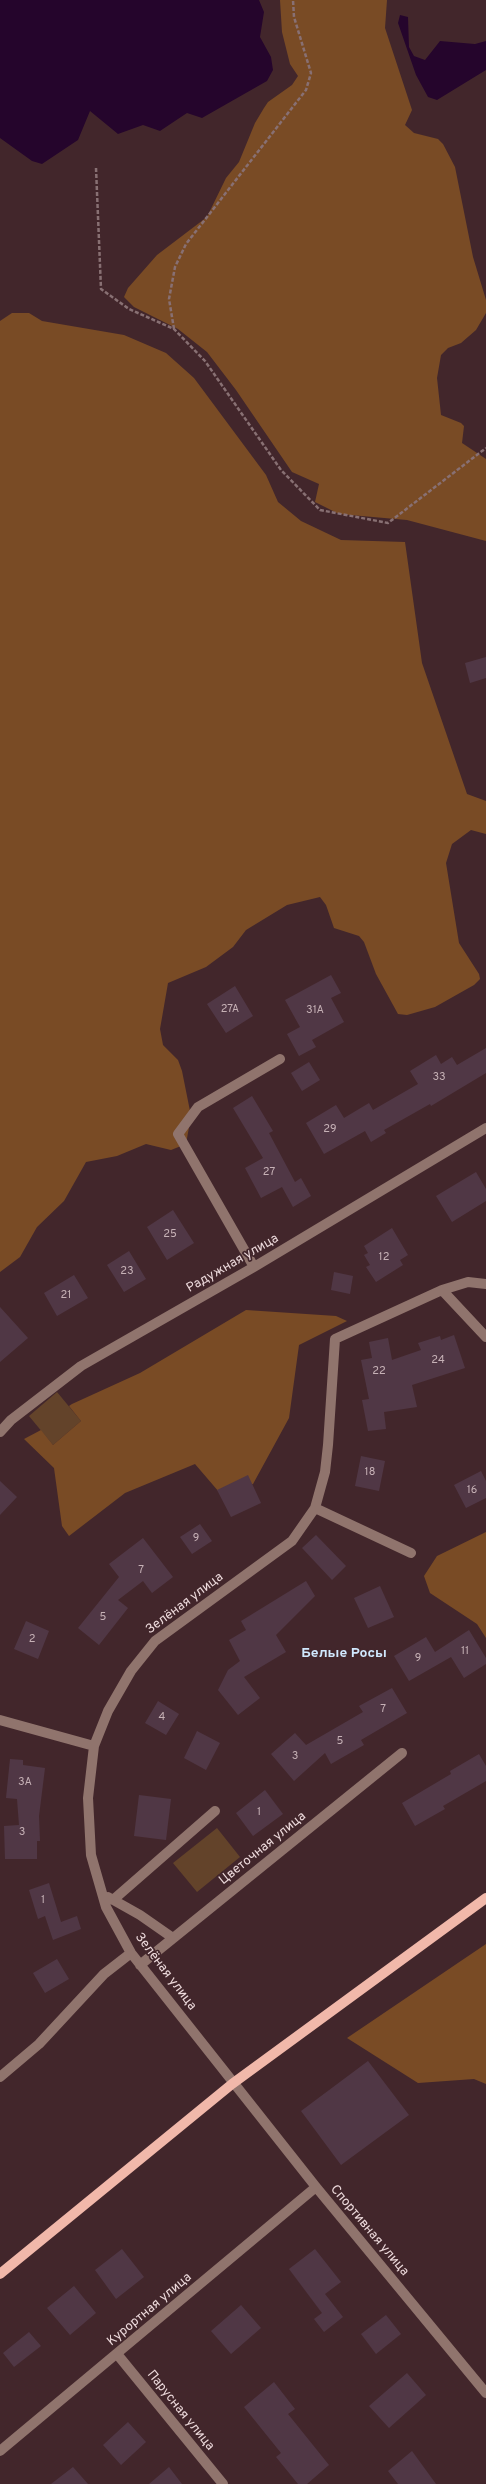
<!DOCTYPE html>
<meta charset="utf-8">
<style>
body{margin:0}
canvas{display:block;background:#42262b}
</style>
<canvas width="486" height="2484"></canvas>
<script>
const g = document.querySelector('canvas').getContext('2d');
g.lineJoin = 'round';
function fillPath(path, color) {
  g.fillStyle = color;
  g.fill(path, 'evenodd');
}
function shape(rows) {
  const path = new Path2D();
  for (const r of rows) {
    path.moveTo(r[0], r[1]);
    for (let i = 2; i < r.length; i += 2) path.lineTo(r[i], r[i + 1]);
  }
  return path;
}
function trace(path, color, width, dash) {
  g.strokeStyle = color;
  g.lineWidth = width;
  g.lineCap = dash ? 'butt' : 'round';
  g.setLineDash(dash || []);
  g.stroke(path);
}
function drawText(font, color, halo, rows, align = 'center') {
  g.font = font + ' Overpass,sans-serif';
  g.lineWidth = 3.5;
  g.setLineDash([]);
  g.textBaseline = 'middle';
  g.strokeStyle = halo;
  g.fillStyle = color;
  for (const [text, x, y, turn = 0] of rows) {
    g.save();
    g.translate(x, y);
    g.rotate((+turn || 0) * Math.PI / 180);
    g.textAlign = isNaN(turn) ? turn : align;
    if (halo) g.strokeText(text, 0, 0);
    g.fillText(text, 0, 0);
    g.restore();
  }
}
const green = shape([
 [57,1392,81,1421,53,1445,29,1416],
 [217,1828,240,1857,197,1892,173,1863]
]);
const forest = shape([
 [280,0,387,0,385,28,412,110,405,125,414,133,438,139,443,144,455,167,473,257,486,300,486,313,476,330,461,343,448,348,441,355,437,378,441,415,461,423,464,426,462,443,486,459,486,541,407,520,339,514,315,502,319,484,292,472,236,390,207,352,178,329,134,307,124,297,128,288,157,255,207,217,226,178,239,162,255,123,264,108,268,102,292,85,298,76,290,64,282,32],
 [12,313,29,313,42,321,124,335,166,353,194,378,266,475,278,502,301,521,341,540,405,542,422,663,467,794,486,801,486,834,471,830,452,844,446,863,459,943,479,974,480,979,474,985,435,1007,407,1015,398,1014,376,974,364,942,359,936,334,928,326,905,320,897,287,905,246,930,233,947,206,967,168,983,160,1029,163,1045,178,1060,182,1071,191,1116,186,1144,171,1150,146,1144,117,1156,86,1162,64,1201,37,1227,20,1257,0,1272,0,321],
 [246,1310,336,1316,347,1321,299,1345,289,1418,253,1484,219,1492,195,1464,125,1493,69,1536,62,1526,54,1468,24,1439,41,1430,53,1445,81,1421,69,1406,72,1404,140,1373],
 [486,1532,486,1638,477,1624,430,1593,424,1576,437,1556],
 [486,1944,486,2084,474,2079,418,2083,347,2038]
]);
const water = shape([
 [0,0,259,0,264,12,260,37,271,57,273,70,267,81,202,118,187,113,160,131,143,125,118,134,90,111,78,140,42,164,32,161,0,138],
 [400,15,408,17,409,47,414,56,425,60,440,41,475,44,486,41,486,70,437,100,428,97,416,75,398,23]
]);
const building = shape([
 [486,657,486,678,470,683,465,663],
 [331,975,341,993,331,998,344,1022,312,1040,316,1047,299,1056,287,1034,300,1027,285,1000],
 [235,986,253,1016,226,1033,207,1004],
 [486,1048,486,1073,431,1106,430,1104,384,1130,386,1133,371,1142,365,1131,324,1154,306,1123,336,1105,344,1118,369,1103,373,1110,418,1084,410,1071,436,1055,441,1064,452,1057,457,1065],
 [309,1062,320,1080,302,1091,291,1073],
 [252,1096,273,1131,269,1133,295,1182,301,1178,311,1196,293,1207,282,1187,261,1198,245,1168,263,1158,233,1108],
 [476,1172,486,1189,486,1201,452,1222,436,1196],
 [173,1210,194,1243,167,1260,147,1227],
 [392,1228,408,1255,400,1260,403,1265,376,1282,366,1267,370,1265,364,1255,368,1253,364,1246],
 [129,1251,146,1279,124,1292,107,1265],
 [334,1272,353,1276,350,1294,331,1290],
 [74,1275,88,1298,57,1316,44,1293],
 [0,1307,28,1338,0,1362],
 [454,1335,465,1368,412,1385,417,1407,384,1412,386,1429,368,1431,362,1400,369,1399,361,1360,372,1358,369,1342,388,1338,392,1360,421,1350,418,1343,440,1336,441,1340],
 [361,1456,385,1461,379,1491,355,1486],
 [481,1471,486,1481,486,1498,466,1508,454,1485],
 [248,1475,261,1503,231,1517,217,1490],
 [0,1481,17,1497,0,1515],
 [200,1524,212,1541,192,1554,180,1537],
 [316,1535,346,1566,332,1580,302,1548],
 [143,1538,173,1577,152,1593,143,1581,118,1600,128,1608,99,1645,78,1628,119,1577,109,1564],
 [306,1581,315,1596,276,1635,286,1652,244,1677,260,1698,238,1715,218,1690,228,1670,240,1661,229,1640,246,1630,241,1621],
 [380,1586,394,1617,368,1628,354,1598],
 [26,1621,49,1631,38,1659,14,1649],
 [469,1630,486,1658,486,1664,464,1678,451,1657,409,1681,394,1656,426,1637,435,1652],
 [392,1688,407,1713,361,1740,364,1745,331,1764,325,1753,294,1781,271,1754,295,1733,306,1745,363,1712,359,1706],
 [158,1701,179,1714,166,1735,145,1723],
 [197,1731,220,1743,206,1770,184,1758],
 [479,1754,486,1766,486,1781,443,1806,445,1809,415,1826,402,1803,451,1774,450,1771],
 [10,1759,23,1760,23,1765,45,1768,39,1816,40,1841,37,1841,37,1859,5,1859,4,1826,19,1825,17,1799,6,1798],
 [265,1790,283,1814,253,1836,236,1813],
 [139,1795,171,1799,166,1840,134,1836],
 [49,1883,61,1922,77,1916,81,1929,53,1940,45,1916,38,1919,29,1890],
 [57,1959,69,1979,45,1993,33,1973],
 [368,2061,409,2115,341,2165,301,2111],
 [122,2249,144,2277,116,2299,95,2270],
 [315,2249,341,2282,325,2294,343,2317,324,2332,314,2319,322,2313,289,2269],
 [74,2286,96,2313,70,2335,47,2308],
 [241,2305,261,2328,231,2354,211,2331],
 [386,2315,401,2334,376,2354,361,2334],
 [29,2332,41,2346,14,2367,3,2353],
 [407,2373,426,2395,389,2428,369,2406],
 [274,2382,295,2409,288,2414,329,2465,307,2484,298,2484,276,2457,281,2453,244,2407],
 [128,2422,146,2442,121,2465,103,2445],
 [412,2451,436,2484,398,2484,388,2471],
 [73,2467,88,2484,51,2484],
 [169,2467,182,2484,149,2484]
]);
const path = shape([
 [96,168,101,289,129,309,174,329,205,361,281,470,320,510,388,523,486,448],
 [174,329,169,299,175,267,186,244,306,90,311,73,294,17,293,0]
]);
const minor = shape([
 [254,1267,178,1134,198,1107,280,1059],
 [442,1290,468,1282,486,1284],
 [486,1337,442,1290,335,1339,328,1445,325,1472,315,1508,292,1541,155,1641,131,1671,108,1711,94,1746,88,1798,91,1855,106,1907,131,1953,316,2187,486,2393],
 [0,1432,11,1420,81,1366,254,1267,486,1128],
 [315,1508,411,1553],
 [0,1720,94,1746],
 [108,1897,140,1915,173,1938],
 [113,1900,215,1811],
 [140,1965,402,1753],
 [0,2077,39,2044,104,1974,131,1953],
 [117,2354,223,2484],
 [0,2451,316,2187]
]);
const major = shape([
 [0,2274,232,2084,486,1898]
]);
const numberNames = [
 ["27А",230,1010],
 ["31А",315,1011],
 ["33",439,1078],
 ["29",330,1130],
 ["27",269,1173],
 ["25",170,1235],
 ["12",384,1258],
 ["23",127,1272],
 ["21",66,1296],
 ["24",438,1361],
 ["22",379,1372],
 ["18",370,1473],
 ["16",472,1491],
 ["9",196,1539],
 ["7",141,1571],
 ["5",103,1618],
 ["2",32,1640],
 ["11",465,1652],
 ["9",418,1659],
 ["7",383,1710],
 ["4",162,1718],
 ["5",340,1742],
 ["3",295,1757],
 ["3А",25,1783],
 ["1",259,1813],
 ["3",22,1833],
 ["1",43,1901]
];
const streetNames = [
 ["Радужная улица",233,1264,-30],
 ["Зелёная улица",185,1604,-37],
 ["Цветочная улица",263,1849,-39],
 ["Зелёная улица",165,1972,53],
 ["Спортивная улица",369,2231,50],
 ["Курортная улица",150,2310,-40],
 ["Парусная улица",180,2411,51]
];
const neighbourhoodNames = [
 ["Белые Росы",344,1654]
];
fillPath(green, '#63432a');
fillPath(forest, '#794b25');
fillPath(water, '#25052c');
fillPath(building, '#503745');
trace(path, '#887073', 2.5, [4, 2]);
trace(minor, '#90746d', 10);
trace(major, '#f1b8aa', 10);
drawText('11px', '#c6b1b6', null, numberNames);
drawText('13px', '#eddadc', '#42262b', streetNames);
drawText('bold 14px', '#d0e8fe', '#42262b', neighbourhoodNames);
</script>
